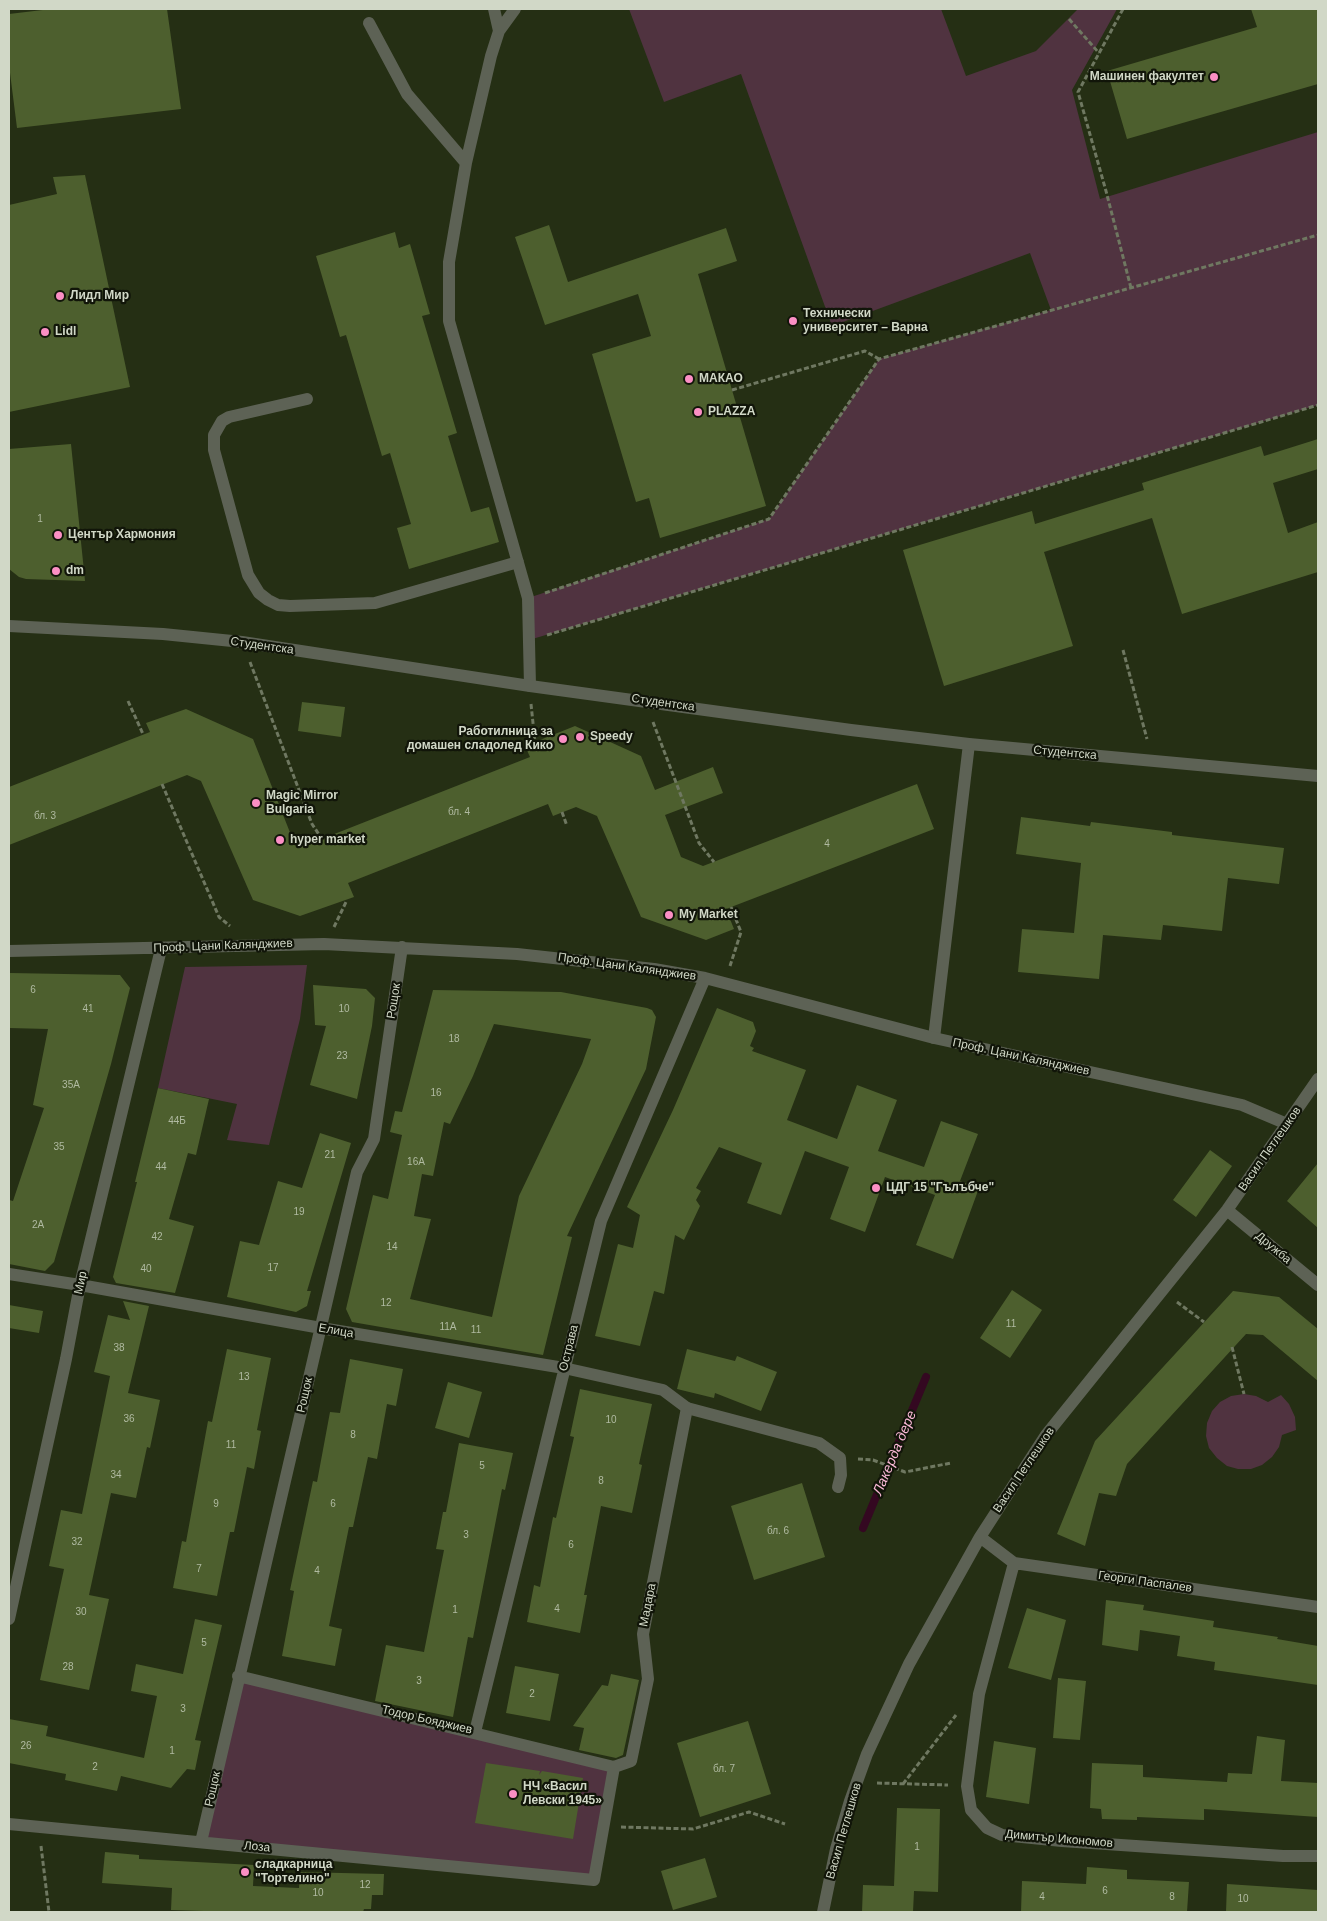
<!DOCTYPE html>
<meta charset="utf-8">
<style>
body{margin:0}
#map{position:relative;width:1327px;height:1921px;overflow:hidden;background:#252f14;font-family:Arial,sans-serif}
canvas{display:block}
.frame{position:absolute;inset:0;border:10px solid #d1d8c7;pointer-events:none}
</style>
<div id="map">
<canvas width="1327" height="1921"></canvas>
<div class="frame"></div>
</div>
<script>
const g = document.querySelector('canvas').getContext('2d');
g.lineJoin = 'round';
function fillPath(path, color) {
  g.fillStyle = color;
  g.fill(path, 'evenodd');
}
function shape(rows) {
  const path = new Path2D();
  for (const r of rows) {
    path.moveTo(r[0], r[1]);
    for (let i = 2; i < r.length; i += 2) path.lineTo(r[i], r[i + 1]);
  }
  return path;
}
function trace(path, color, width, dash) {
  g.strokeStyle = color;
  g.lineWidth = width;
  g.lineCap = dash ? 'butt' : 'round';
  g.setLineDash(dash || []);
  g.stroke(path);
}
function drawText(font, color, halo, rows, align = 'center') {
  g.font = font + ' Arial,sans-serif';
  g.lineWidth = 4.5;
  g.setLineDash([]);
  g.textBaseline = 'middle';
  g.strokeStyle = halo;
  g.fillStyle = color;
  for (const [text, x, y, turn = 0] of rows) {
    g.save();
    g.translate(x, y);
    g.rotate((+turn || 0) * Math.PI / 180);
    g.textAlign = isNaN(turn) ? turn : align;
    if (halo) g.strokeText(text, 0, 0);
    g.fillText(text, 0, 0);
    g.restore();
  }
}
const green = shape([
 [629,9,941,9,966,76,1036,51,1078,9,1117,9,1072,90,1100,199,1318,132,1318,405,529,640,528,598,769,519,879,359,1051,310,1030,253,832,326,741,74,664,102],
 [307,965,300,1019,269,1145,227,1140,237,1104,158,1088,185,967],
 [1244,1394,1256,1396,1268,1402,1281,1395,1289,1404,1295,1417,1296,1430,1282,1435,1279,1447,1272,1457,1262,1465,1251,1469,1238,1469,1227,1466,1217,1458,1209,1448,1206,1436,1207,1423,1212,1411,1220,1402,1231,1396],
 [238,1676,614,1767,594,1880,201,1842]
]);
const stream = shape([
 [863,1528,926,1377]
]);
const building = shape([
 [51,9,167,9,181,109,17,128,9,65,9,14],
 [1251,9,1318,9,1318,84,1127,139,1107,71,1257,27],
 [85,175,130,387,9,412,9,205,57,194,53,177],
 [549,225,568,282,726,228,737,261,698,274,766,506,660,538,649,498,636,502,592,354,651,336,638,294,545,325,515,237],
 [395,232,399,248,410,244,430,314,422,316,457,433,448,436,471,512,489,507,499,542,409,569,397,528,411,524,390,453,382,456,346,335,340,337,316,256],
 [1318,439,1318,469,1273,483,1288,533,1318,522,1318,572,1182,614,1152,518,1044,552,1073,646,944,686,903,550,1032,511,1035,524,1144,490,1142,483,1261,446,1264,456],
 [71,444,85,581,26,579,19,577,9,569,9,449],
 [302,702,345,707,341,737,298,731],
 [186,709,253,739,291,835,314,842,530,757,525,746,575,726,641,756,655,790,713,767,723,793,665,815,681,857,703,866,917,784,934,829,726,909,734,929,706,940,641,917,597,816,576,807,553,816,548,804,348,883,354,897,300,916,253,900,201,781,187,775,9,845,9,787,150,732,146,723],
 [1021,817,1090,826,1091,822,1172,832,1172,835,1284,848,1279,884,1228,878,1222,931,1163,925,1161,940,1103,935,1099,979,1018,972,1022,929,1074,933,1081,863,1016,854],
 [10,973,120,975,130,988,111,1064,54,1262,45,1271,9,1264,9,1200,13,1201,44,1108,33,1105,48,1029,9,1028],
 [313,985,366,989,375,998,372,1026,357,1099,310,1085,326,1026,315,1025],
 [433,990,561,992,647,1008,652,1010,656,1017,646,1069,567,1236,572,1237,543,1355,352,1322,346,1309,373,1195,388,1199,402,1135,390,1132,395,1111,402,1112],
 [494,1024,591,1039,582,1064,519,1196,492,1317,410,1299,431,1219,414,1216,422,1174,433,1176,444,1122,450,1124,473,1076],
 [717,1008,753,1022,756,1031,750,1046,754,1048,752,1051,806,1070,787,1120,837,1139,857,1085,897,1100,878,1151,924,1167,941,1121,978,1134,960,1181,979,1188,953,1259,916,1245,935,1195,885,1177,865,1232,830,1219,849,1167,805,1151,781,1215,747,1203,762,1163,719,1147,696,1188,701,1191,696,1200,700,1206,684,1240,675,1235,664,1294,654,1291,640,1346,595,1336,618,1244,633,1248,640,1215,627,1207,673,1110],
 [158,1088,209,1099,196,1155,188,1153,169,1219,194,1226,175,1293,116,1283,113,1277,137,1182,135,1182],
 [320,1133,351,1143,307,1291,311,1291,307,1306,296,1312,227,1297,240,1241,259,1245,278,1181,302,1188],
 [1210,1150,1232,1166,1196,1217,1173,1200],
 [1318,1163,1318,1228,1287,1201],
 [1012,1290,1042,1310,1010,1358,980,1338],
 [1233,1291,1279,1297,1318,1329,1318,1381,1263,1335,1246,1334,1127,1464,1116,1496,1099,1493,1085,1546,1057,1534,1095,1441],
 [123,1301,149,1306,128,1393,160,1400,150,1448,147,1447,136,1498,111,1493,89,1595,109,1599,89,1690,40,1680,64,1569,49,1566,61,1510,82,1514,110,1376,94,1372,108,1315,130,1320],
 [9,1305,43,1311,39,1333,9,1328],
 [227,1349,271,1358,257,1430,261,1431,254,1469,247,1467,234,1532,230,1532,217,1596,173,1588,182,1541,186,1542,208,1421,212,1422],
 [687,1349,735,1361,737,1356,777,1372,761,1411,715,1393,714,1398,677,1389],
 [350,1359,403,1369,396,1406,387,1404,377,1459,368,1457,353,1527,349,1527,329,1626,342,1629,335,1666,282,1656,294,1591,290,1590,313,1481,317,1482,330,1412,340,1413],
 [448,1382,482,1392,469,1438,435,1428],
 [580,1389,652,1404,639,1464,642,1465,632,1513,601,1506,584,1595,587,1595,580,1633,527,1622,534,1585,540,1587,553,1517,556,1518,574,1437,570,1436],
 [459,1443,513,1453,505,1490,502,1489,473,1638,468,1637,453,1717,375,1701,386,1645,424,1652,444,1550,436,1549,443,1512,446,1512],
 [802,1483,825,1557,754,1580,731,1506],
 [1106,1600,1144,1605,1143,1610,1214,1621,1213,1627,1278,1637,1277,1639,1318,1646,1318,1685,1214,1670,1215,1662,1177,1656,1180,1636,1140,1630,1138,1651,1102,1645],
 [1027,1608,1066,1620,1051,1680,1008,1668],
 [195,1619,222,1625,195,1740,201,1741,195,1770,187,1769,171,1788,121,1776,117,1791,65,1780,66,1774,9,1763,9,1719,48,1726,46,1736,144,1758,157,1696,131,1691,136,1664,183,1674],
 [515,1666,559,1674,550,1721,506,1713],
 [611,1674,639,1680,623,1755,616,1758,579,1750,584,1728,573,1726,602,1685,608,1686],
 [1058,1678,1086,1681,1080,1740,1053,1738],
 [748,1721,771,1794,700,1817,677,1743],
 [1257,1736,1285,1740,1281,1781,1318,1783,1318,1817,1204,1809,1204,1820,1137,1817,1137,1820,1102,1819,1101,1809,1090,1808,1092,1763,1143,1765,1143,1777,1227,1782,1228,1773,1252,1774],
 [994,1741,1036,1748,1029,1804,986,1797],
 [486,1763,540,1771,539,1775,542,1771,583,1778,573,1839,475,1823],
 [897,1808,940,1809,938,1892,914,1891,913,1912,862,1912,863,1885,894,1886],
 [105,1852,139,1855,139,1859,254,1865,253,1886,299,1888,300,1872,384,1874,383,1895,372,1895,371,1909,364,1909,363,1912,236,1912,171,1910,172,1888,102,1883],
 [705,1858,717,1897,673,1910,661,1871],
 [1087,1867,1127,1870,1127,1879,1189,1882,1187,1912,1021,1912,1022,1881,1086,1884],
 [1227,1884,1318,1890,1318,1912,1226,1912]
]);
const path = shape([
 [1123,9,1078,92,1106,191,1131,288],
 [1069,19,1099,53],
 [732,390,865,351,879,359],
 [545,593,769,519,879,359,1318,235],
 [547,635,1318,405],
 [1123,650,1147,739],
 [250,662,312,824,322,839],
 [128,701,143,734],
 [531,704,535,742],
 [653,722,699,843,714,862],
 [162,784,219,917,230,926],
 [562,812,567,826],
 [334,927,347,900],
 [730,966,741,932,731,907],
 [1177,1302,1204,1322],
 [1232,1347,1244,1394],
 [858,1459,873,1460,905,1472,951,1463],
 [877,1783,948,1785],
 [903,1784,956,1715],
 [621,1827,693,1829,749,1812,785,1824],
 [41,1846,49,1912]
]);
const service = shape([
 [494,9,499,31],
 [369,23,407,94,466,163,449,262,449,321,528,598,530,686],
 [466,163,491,56,499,31,515,9],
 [307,399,229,417,222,421,214,435,214,450,248,575,259,593,268,600,278,605,290,606,375,603,518,562],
 [934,1038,969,744],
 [687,1408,819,1443,840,1458,841,1475,838,1487]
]);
const minor = shape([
 [9,626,163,634,242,642,530,686,851,730,969,744,1318,776],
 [9,951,324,944,517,954,654,969,705,978,934,1038,1242,1105,1287,1124],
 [1227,1210,1318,1285],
 [9,1274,80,1285,321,1328,564,1368,663,1390,687,1408,643,1634,648,1679,631,1761,614,1767,594,1880,9,1824],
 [980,1537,1014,1563,1318,1607],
 [1014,1563,979,1694,967,1786,971,1810,987,1828,1002,1835,1062,1841,1283,1856,1318,1856],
 [9,1619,66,1359,80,1285,161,949],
 [238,1676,614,1767],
 [475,1732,601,1221,705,978],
 [201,1842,349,1206,357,1172,374,1139,402,947],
 [823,1912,836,1849,850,1801,867,1754,909,1664,980,1537,1046,1435,1227,1210,1318,1079]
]);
const markers = [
 [1214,77,5,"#fb8fc4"],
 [60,296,5,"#fb8fc4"],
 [793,321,5,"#fb8fc4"],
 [45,332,5,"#fb8fc4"],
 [689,379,5,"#fb8fc4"],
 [698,412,5,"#fb8fc4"],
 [58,535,5,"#fb8fc4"],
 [56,571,5,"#fb8fc4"],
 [580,737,5,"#fb8fc4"],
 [563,739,5,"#fb8fc4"],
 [256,803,5,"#fb8fc4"],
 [280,840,5,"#fb8fc4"],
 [669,915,5,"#fb8fc4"],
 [876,1188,5,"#fb8fc4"],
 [513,1794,5,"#fb8fc4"],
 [245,1872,5,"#fb8fc4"]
];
const numberNames = [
 ["1",40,519],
 ["бл. 4",459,812],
 ["бл. 3",45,816],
 ["4",827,844],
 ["6",33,990],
 ["41",88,1009],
 ["10",344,1009],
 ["18",454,1039],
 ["23",342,1056],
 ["35A",71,1085],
 ["16",436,1093],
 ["44Б",177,1121],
 ["35",59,1147],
 ["21",330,1155],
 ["16А",416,1162],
 ["44",161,1167],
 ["19",299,1212],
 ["2А",38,1225],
 ["42",157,1237],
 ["14",392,1247],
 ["17",273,1268],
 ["40",146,1269],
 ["12",386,1303],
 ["11",1011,1324],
 ["11А",448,1327],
 ["11",476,1330],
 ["38",119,1348],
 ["13",244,1377],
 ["36",129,1419],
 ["10",611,1420],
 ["8",353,1435],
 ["11",231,1445],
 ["5",482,1466],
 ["34",116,1475],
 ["8",601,1481],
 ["9",216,1504],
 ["6",333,1504],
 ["бл. 6",778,1531],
 ["3",466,1535],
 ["32",77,1542],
 ["6",571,1545],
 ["7",199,1569],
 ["4",317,1571],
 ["4",557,1609],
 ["1",455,1610],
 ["30",81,1612],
 ["5",204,1643],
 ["28",68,1667],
 ["3",419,1681],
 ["2",532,1694],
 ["3",183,1709],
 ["26",26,1746],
 ["1",172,1751],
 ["2",95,1767],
 ["бл. 7",724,1769],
 ["1",917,1847],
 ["12",365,1885],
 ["6",1105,1891],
 ["10",318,1893],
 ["4",1042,1897],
 ["8",1172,1897],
 ["10",1243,1899]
];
const poiNames = [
 ["Машинен факултет",1204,77,"right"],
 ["Лидл Мир",70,296],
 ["Технически",803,314],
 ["университет – Варна",803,328],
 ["Lidl",55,332],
 ["МАКАО",699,379],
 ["PLAZZA",708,412],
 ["Център Хармония",68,535],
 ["dm",66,571],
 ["Работилница за",553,732,"right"],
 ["домашен сладолед Кико",553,746,"right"],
 ["Speedy",590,737],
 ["Magic Mirror",266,796],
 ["Bulgaria",266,810],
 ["hyper market",290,840],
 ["My Market",679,915],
 ["ЦДГ 15 \"Гълъбче\"",886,1188],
 ["НЧ «Васил",523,1787],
 ["Левски 1945»",523,1801],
 ["сладкарница",255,1865],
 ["\"Тортелино\"",255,1879]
];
const streetNames = [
 ["Студентска",262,646,8],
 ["Студентска",663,703,8],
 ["Студентска",1065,753,5],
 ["Проф. Цани Калянджиев",223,946,-2],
 ["Проф. Цани Калянджиев",627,967,8],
 ["Рощок",394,1001,-81],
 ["Проф. Цани Калянджиев",1021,1057,12],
 ["Васил Петлешков",1270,1149,-55],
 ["Дружба",1273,1248,40],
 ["Мир",81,1283,-78],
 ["Елица",336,1331,10],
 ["Острава",569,1348,-76],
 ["Рощок",305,1395,-77],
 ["Васил Петлешков",1024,1470,-56],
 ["Георги Паспалев",1145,1582,8],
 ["Мадара",648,1605,-79],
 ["Тодор Бояджиев",427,1720,13],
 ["Рощок",213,1789,-77],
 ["Васил Петлешков",844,1831,-74],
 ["Димитър Икономов",1059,1839,5],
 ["Лоза",257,1847,5]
];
const waterNames = [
 ["Лакерда дере",895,1453,-67]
];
fillPath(green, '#503340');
trace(stream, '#340821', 8);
fillPath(building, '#4d5f2e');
trace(path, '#6f7861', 3, [5, 2.5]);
trace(service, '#5d6255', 12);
trace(minor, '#5d6255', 12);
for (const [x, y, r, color] of markers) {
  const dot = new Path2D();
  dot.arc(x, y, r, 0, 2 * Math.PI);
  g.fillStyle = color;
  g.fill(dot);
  trace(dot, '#111509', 2);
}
drawText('10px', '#b0baa1', null, numberNames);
drawText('bold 12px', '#d1d8c7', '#111509', poiNames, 'left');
drawText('12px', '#d1d8c7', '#111509', streetNames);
drawText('italic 14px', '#fbb9d7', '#111509', waterNames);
</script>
